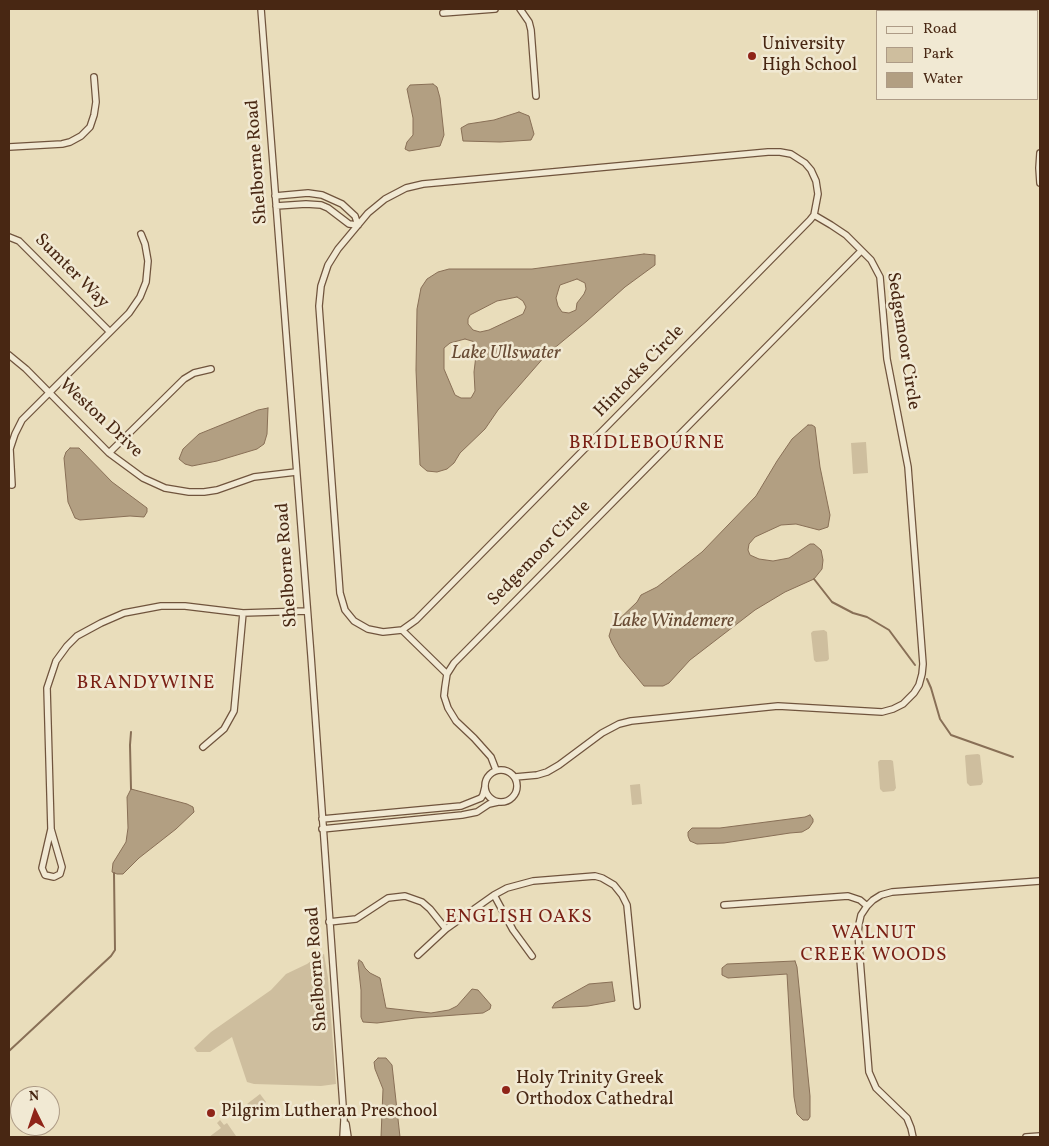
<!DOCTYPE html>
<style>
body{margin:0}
#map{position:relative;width:1049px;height:1146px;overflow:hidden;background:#e9ddbb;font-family:Vollkorn,serif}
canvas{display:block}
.frame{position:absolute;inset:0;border:10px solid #482713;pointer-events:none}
.legend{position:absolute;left:876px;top:10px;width:162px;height:90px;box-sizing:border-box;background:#f1e9d3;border:1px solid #ad9b86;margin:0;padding:6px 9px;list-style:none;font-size:15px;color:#482713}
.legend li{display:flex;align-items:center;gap:10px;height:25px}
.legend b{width:25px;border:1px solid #ad9b86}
.north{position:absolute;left:10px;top:1086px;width:50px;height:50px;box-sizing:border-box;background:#f1e9d3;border:1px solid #ad9b86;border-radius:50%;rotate:356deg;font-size:14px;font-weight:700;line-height:20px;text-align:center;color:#482713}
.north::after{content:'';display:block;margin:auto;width:18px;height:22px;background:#8f2418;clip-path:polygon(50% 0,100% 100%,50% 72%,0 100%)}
</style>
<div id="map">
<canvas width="1049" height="1146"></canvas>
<div class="frame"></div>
<ul class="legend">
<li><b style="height:6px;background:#f1e9d3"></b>Road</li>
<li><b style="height:14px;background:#cebe9e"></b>Park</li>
<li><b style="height:14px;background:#b29f82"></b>Water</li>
</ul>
<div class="north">N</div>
</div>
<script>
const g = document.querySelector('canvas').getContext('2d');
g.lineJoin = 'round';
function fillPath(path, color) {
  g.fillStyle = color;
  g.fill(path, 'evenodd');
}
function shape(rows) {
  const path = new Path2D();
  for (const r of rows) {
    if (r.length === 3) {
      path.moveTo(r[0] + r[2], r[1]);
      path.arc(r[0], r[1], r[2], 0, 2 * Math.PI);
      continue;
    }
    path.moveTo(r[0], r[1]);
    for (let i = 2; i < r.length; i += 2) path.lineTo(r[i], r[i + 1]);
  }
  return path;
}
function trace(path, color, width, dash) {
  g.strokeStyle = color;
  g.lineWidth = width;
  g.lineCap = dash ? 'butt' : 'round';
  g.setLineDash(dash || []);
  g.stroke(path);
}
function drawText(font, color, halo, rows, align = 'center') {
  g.font = font + ' Vollkorn,serif';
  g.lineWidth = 5;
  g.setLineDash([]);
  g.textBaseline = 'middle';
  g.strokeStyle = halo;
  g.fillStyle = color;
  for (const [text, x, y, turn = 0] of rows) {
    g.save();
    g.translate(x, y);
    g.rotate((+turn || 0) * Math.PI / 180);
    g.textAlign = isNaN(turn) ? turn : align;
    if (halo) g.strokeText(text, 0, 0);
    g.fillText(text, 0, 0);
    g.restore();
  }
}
const green = shape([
 [866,442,868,473,853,474,851,443],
 [824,630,827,632,829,659,827,661,816,662,814,660,811,633,813,631],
 [978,754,980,755,983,782,981,785,970,786,967,783,965,756,966,755],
 [880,760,891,760,893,761,896,788,894,791,883,792,880,789,878,762],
 [640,784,642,804,632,805,630,785],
 [324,954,328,978,336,1084,321,1086,254,1084,247,1082,232,1037,210,1052,197,1052,194,1048,211,1032,271,990,286,974,307,964,318,956],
 [260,1094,266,1102,254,1112,247,1104],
 [220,1120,224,1125,227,1123,236,1136,234,1137,209,1137,221,1128,217,1123]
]);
const water = shape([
 [433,84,437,87,440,98,444,135,440,146,409,151,405,149,407,142,413,135,413,118,407,89,410,85,433,84],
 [519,112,529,116,534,134,531,140,500,142,463,141,461,128,468,124,494,120,519,112],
 [644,254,655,255,655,265,625,287,587,321,546,355,498,410,485,429,460,453,454,463,447,469,437,472,427,471,420,465,416,370,417,309,421,288,427,279,438,272,449,269,532,269,644,254],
 [577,279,585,283,586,289,584,294,577,303,576,310,569,313,562,312,558,306,556,298,559,288,560,285,577,279],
 [517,297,523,301,526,307,523,314,489,330,480,332,473,330,468,324,468,319,470,315,497,301,517,297],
 [465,339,475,342,477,347,474,372,475,391,471,398,461,398,455,395,444,369,444,348,450,343,465,339],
 [268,408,267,434,264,444,257,449,217,461,192,466,185,464,179,459,183,449,199,434,258,410,268,408],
 [808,425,812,425,815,427,820,467,830,515,828,527,819,530,796,524,781,525,755,537,749,544,748,550,750,555,759,559,773,561,789,558,810,544,814,544,821,550,823,560,822,569,814,579,785,592,755,610,690,660,669,683,663,686,644,686,620,657,612,643,609,636,612,626,637,602,641,595,657,587,702,552,756,496,777,461,792,439,808,425],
 [70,448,79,448,112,482,143,505,147,508,147,512,144,517,130,516,80,520,75,518,68,502,64,458,66,452,70,448],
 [131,789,187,804,193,807,194,812,176,829,139,858,123,874,117,874,112,872,113,863,126,842,128,828,127,797,131,789],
 [810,815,813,819,813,822,809,828,802,832,790,833,724,843,697,844,690,841,688,836,688,832,692,828,720,828,805,817,810,815],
 [359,960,362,962,365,968,370,973,380,978,386,1008,431,1013,449,1010,457,1006,472,989,478,990,491,1005,490,1009,483,1013,415,1018,377,1023,363,1022,361,1017,361,990,358,963,359,960],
 [795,961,797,967,810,1096,810,1117,808,1120,803,1120,797,1114,794,1097,787,974,728,978,722,975,722,968,727,964,795,961],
 [612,982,615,1001,588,1006,552,1008,555,1003,589,984,612,982],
 [378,1058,386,1058,392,1065,400,1137,381,1137,383,1089,375,1069,374,1062,378,1058]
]);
const stream = shape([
 [814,579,832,602,853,613,867,617,889,630,915,665],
 [927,679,931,688,940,719,951,735,1013,757],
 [131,732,130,745,131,789],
 [9,1051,111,956,115,950,114,873]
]);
const minor = shape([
 [261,9,311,656,344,1120,343,1137],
 [520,9,529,22,531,30,536,96],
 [443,13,495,9],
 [9,147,62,144,70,142,81,136,90,127,94,115,96,102,94,77],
 [768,152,780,152,791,154,805,163,811,170,816,181,818,194,814,215,810,220,416,620,402,630,383,632,368,629,354,621,345,610,340,593,319,306,321,286,328,265,338,249,368,213,385,199,406,188,423,184,768,152],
 [1040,153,1039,168,1040,183],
 [275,196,308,193,322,195,342,204,355,216,358,225],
 [276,206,306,204,321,205,328,208,349,224,358,225],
 [9,237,19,241,110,332],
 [9,355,26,369,109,453,143,478,165,488,189,492,204,492,217,490,254,477,296,472],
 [109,453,184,379,194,373,211,369],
 [12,485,10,449,15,434,22,420,129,313,140,297,146,282,148,261,145,244,141,234],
 [402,630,447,674],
 [203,747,224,729,234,711,243,613],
 [501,786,16],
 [496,770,491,757,474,738,456,721,448,708,444,696,445,687,447,674,454,663,861,251],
 [515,777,537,775,547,772,559,765,602,733,619,724,631,721,778,706,882,712,893,709,903,704,914,693,919,685,922,674,923,664,908,467,887,359,880,277,871,260,846,235,831,225,814,215],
 [322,819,461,806,481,798,483,795,485,787],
 [51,829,47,688,56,661,67,646,77,636,101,623,124,613,161,606,185,606,243,613,306,611],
 [51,829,62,867,60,874,54,877,45,875,42,868,51,829],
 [322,829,462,815,477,812,489,804,498,802],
 [494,895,513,930,532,956],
 [724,905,848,896,860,900,867,906],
 [329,922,356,919,388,898,405,896,422,902,430,909,446,929],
 [418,955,446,929,494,895,507,888,533,881,595,876,602,878,614,885,622,895,627,905,637,1006],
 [346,1124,348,1137],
 [913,1137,911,1128,907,1118,876,1088,869,1072,858,934,859,924,861,915,867,906,873,900,881,895,892,892,1040,881],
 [1026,1137,1040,1136]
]);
const markers = [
 [752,56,5,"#8f2418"],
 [506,1090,5,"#8f2418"],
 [211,1113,5,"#8f2418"]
];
const poiNames = [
 ["University",762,46],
 ["High School",762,67],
 ["Holy Trinity Greek",516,1080],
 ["Orthodox Cathedral",516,1101],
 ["Pilgrim Lutheran Preschool",221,1113]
];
const streetNames = [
 ["Shelborne Road",258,162,-94],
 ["Sumter Way",71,272,45],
 ["Sedgemoor Circle",902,341,81],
 ["Hintocks Circle",640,372,-46],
 ["Weston Drive",100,419,43],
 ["Sedgemoor Circle",540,554,-46],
 ["Shelborne Road",288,565,-94],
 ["Shelborne Road",318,969,-94]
];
const waterNames = [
 ["Lake Ullswater",506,355],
 ["Lake Windemere",673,623]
];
const neighbourhoodNames = [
 ["BRIDLEBOURNE",647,445],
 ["BRANDYWINE",146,685],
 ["ENGLISH OAKS",519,919],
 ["WALNUT",874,935],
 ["CREEK WOODS",874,957]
];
fillPath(green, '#cebe9e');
fillPath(water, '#b29f82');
trace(water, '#886f56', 1);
trace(stream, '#886f56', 2);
trace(minor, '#70543d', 8);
trace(minor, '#f1e9d3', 5.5);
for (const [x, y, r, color] of markers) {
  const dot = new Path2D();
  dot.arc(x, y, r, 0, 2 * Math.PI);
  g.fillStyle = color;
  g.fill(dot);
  trace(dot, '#f1e9d3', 2);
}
drawText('18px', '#482713', '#f1e9d3', poiNames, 'left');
drawText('18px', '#482713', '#f1e9d3', streetNames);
drawText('italic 19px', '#684b34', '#f1e9d3', waterNames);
g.letterSpacing = '1px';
drawText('19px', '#7a1f14', '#f1e9d3', neighbourhoodNames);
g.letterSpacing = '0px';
</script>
